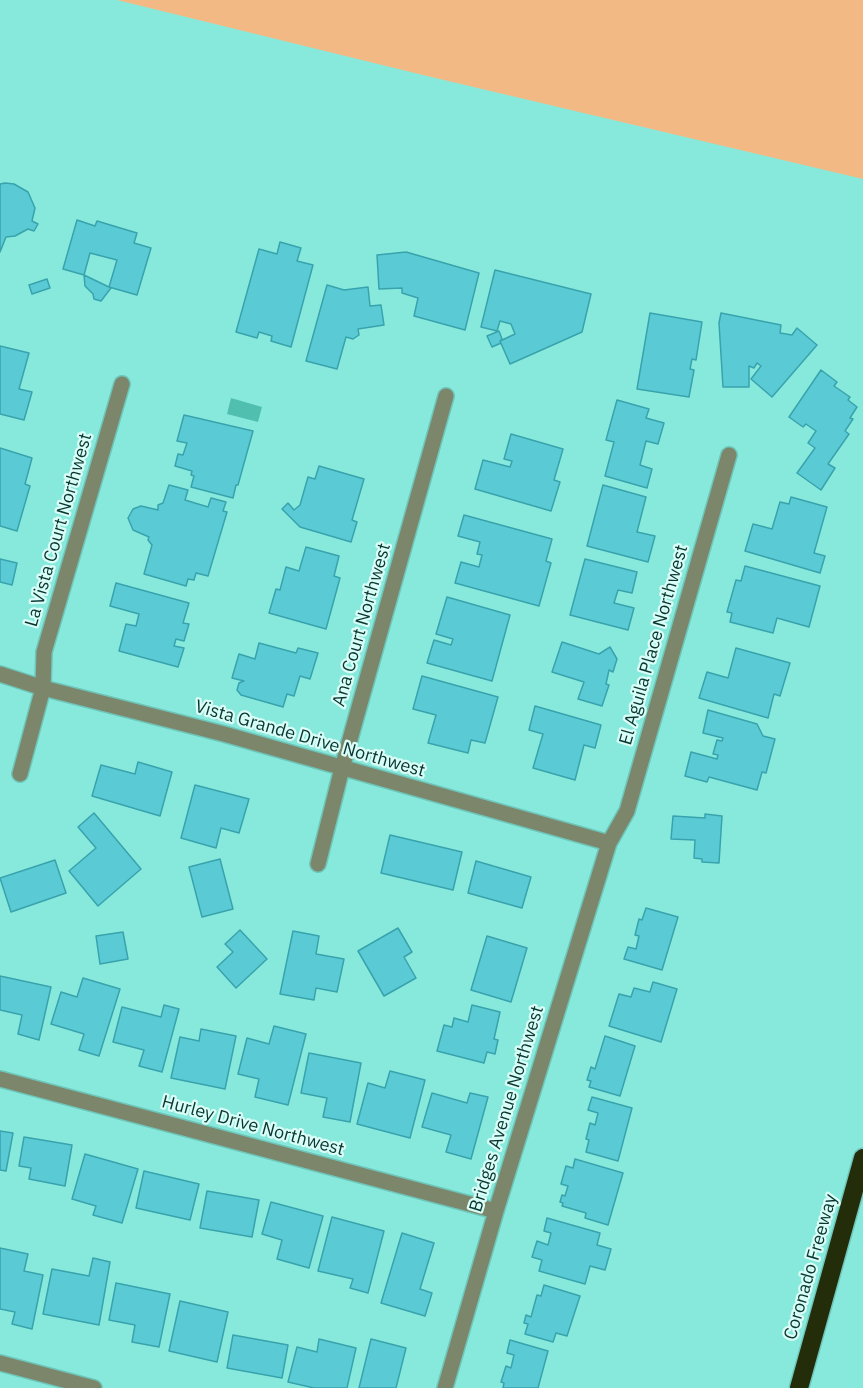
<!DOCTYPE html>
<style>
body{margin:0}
canvas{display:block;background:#87e9db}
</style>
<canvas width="863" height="1388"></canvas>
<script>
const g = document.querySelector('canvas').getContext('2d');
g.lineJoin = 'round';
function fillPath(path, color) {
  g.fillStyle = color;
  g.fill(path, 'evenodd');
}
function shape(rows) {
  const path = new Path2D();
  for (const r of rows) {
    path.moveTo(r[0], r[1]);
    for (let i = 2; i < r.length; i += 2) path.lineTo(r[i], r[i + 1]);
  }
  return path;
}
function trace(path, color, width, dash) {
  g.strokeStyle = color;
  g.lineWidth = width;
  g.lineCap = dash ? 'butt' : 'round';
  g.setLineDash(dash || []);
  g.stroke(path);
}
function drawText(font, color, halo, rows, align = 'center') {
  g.font = font + ' "IBM Plex Sans",sans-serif';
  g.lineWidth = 4.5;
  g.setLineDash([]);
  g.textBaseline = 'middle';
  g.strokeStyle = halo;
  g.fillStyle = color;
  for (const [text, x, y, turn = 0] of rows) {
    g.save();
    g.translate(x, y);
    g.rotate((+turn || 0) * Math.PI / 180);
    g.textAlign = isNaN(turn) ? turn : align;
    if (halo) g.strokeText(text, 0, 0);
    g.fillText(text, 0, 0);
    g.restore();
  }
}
const green = shape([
 [117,0,863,0,863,179,427,76]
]);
const water = shape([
 [231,398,262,407,258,422,227,414]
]);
const building = shape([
 [5,183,14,184,28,192,35,208,32,221,38,224,34,231,28,229,15,236,6,237,0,252,0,184,5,183],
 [77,220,95,226,97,221,137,233,134,243,151,248,137,295,109,287,117,260,90,253,84,275,63,269,77,220],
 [280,242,301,248,297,261,313,265,291,347,271,341,272,336,259,332,257,338,236,332,259,249,277,254,280,242],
 [406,252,479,273,465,330,414,316,418,298,402,293,402,288,379,289,377,255,406,252],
 [495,270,591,294,582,332,510,364,500,341,515,334,511,324,500,321,497,331,481,327,495,270],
 [84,275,111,288,101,301,94,299,93,294,85,286,84,275],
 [47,279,50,288,32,294,29,285,47,279],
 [327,285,344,290,368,287,370,306,381,305,384,325,358,329,359,335,353,339,346,337,337,369,306,361,327,285],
 [650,313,702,322,696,360,692,359,690,369,694,370,689,397,637,389,650,313],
 [721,313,781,325,780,333,792,335,797,328,817,345,772,397,751,379,761,366,757,363,754,368,749,366,749,387,723,387,719,323,721,313],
 [499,331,502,339,500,341,501,343,492,347,487,336,499,331],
 [0,346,29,353,19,389,32,392,24,420,0,414,0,346],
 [821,370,837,382,834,386,850,397,848,400,857,407,850,418,853,419,845,431,849,434,828,464,835,468,821,490,797,473,815,448,808,443,816,431,806,424,803,427,789,417,821,370],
 [617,400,649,409,646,418,664,423,658,444,646,441,640,465,652,469,647,488,605,476,614,442,606,440,617,400],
 [184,415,253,431,238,485,236,485,233,498,191,487,194,476,191,475,192,471,175,466,178,454,183,455,187,443,177,441,184,415],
 [511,434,563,449,554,480,560,482,551,511,475,489,483,460,510,467,512,461,504,459,511,434],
 [0,448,32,458,25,484,30,486,17,531,0,526,0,448],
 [319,466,364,479,352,520,357,522,351,542,300,527,282,509,288,503,294,510,300,505,308,477,315,479,319,466],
 [169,485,188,490,185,500,208,507,211,498,226,502,223,511,227,512,208,576,196,573,194,580,188,579,186,586,144,574,152,545,148,540,149,537,133,530,128,518,133,509,141,506,158,510,158,505,163,503,169,485],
 [603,485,646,497,637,532,655,536,648,562,587,546,603,485],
 [791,497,827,507,814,553,825,556,820,573,745,551,753,524,772,529,780,502,789,504,791,497],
 [464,515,552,539,546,561,551,563,539,606,455,583,461,562,479,567,482,555,477,554,480,542,458,536,464,515],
 [306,547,339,556,334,576,340,578,326,629,269,613,276,589,280,590,286,567,299,571,306,547],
 [0,559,17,563,12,585,0,582,0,559],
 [585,559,637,572,632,593,618,590,614,603,634,608,628,630,570,615,585,559],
 [745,566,820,586,809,627,777,618,773,633,730,622,732,613,727,612,736,580,741,581,745,566],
 [116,583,189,603,183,623,189,624,184,641,176,639,174,646,184,648,178,667,119,651,126,624,136,626,139,614,110,606,116,583],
 [447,597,510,615,492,681,427,663,434,640,451,645,453,639,436,634,447,597],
 [562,642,599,654,610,647,617,659,613,672,609,670,606,684,609,685,602,706,578,699,584,682,552,672,562,642],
 [259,643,296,653,298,648,318,653,310,679,300,676,294,696,287,694,283,707,241,695,237,690,239,683,244,681,232,678,239,654,255,659,259,643],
 [736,648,790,663,780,696,774,694,768,718,699,698,707,672,728,678,736,648],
 [422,676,498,697,485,743,471,740,468,753,428,743,436,715,413,709,422,676],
 [535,706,601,725,595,748,584,745,575,780,533,768,543,734,529,730,535,706],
 [708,710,757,724,763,736,775,739,766,773,762,772,757,790,709,777,707,782,685,776,691,752,717,759,718,755,713,754,717,740,722,741,723,738,703,733,708,710],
 [138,762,172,772,160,816,92,796,101,765,135,774,138,762],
 [195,785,249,799,239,833,221,828,216,848,181,838,195,785],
 [94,813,141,869,98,906,69,871,96,848,78,827,94,813],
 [705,814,722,816,719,863,702,862,702,859,694,858,695,840,671,839,673,816,705,818,705,814],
 [390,835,462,852,453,890,381,873,390,835],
 [220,859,233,909,202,917,189,867,220,859],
 [55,860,66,893,11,912,0,878,55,860],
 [476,861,531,877,522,908,468,893,476,861],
 [646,908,678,917,662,970,624,959,628,947,636,949,639,936,635,935,639,919,642,920,646,908],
 [398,928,412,952,404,957,416,978,384,996,358,951,398,928],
 [240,930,267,959,236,988,217,967,233,952,225,944,240,930],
 [293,931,319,936,316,954,344,959,337,992,316,988,314,1000,280,994,293,931],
 [123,932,128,959,100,964,96,936,123,932],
 [487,936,527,948,511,1002,471,990,487,936],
 [0,976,51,987,39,1040,18,1034,22,1015,0,1010,0,976],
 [83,978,120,989,99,1056,79,1050,84,1034,51,1024,61,992,77,997,83,978],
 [653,982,677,989,661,1042,609,1026,619,994,631,997,634,988,650,992,653,982],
 [164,1005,179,1009,162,1072,139,1066,144,1050,113,1042,122,1007,161,1017,164,1005],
 [472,1005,500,1012,494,1039,498,1040,495,1054,487,1052,484,1063,437,1051,444,1025,452,1027,454,1018,468,1022,472,1005],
 [274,1026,306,1034,288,1105,255,1097,259,1079,238,1074,247,1038,269,1044,274,1026],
 [201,1029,236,1036,225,1089,171,1078,180,1037,199,1041,201,1029],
 [605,1036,635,1046,620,1096,589,1087,591,1081,587,1080,591,1067,595,1069,605,1036],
 [309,1053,361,1063,350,1122,323,1117,327,1098,301,1093,309,1053],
 [390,1071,425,1080,410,1138,357,1124,368,1083,385,1088,390,1071],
 [432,1093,467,1103,470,1093,488,1097,471,1159,446,1152,451,1135,422,1127,432,1093],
 [592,1097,632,1108,618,1161,586,1152,589,1140,586,1139,590,1123,595,1125,598,1113,588,1110,592,1097],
 [0,1131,13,1133,6,1171,0,1170,0,1131],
 [24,1137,72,1145,65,1186,29,1179,31,1168,19,1166,24,1137],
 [85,1154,138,1169,122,1223,93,1215,96,1206,72,1199,85,1154],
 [575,1159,623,1173,608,1225,585,1218,586,1213,562,1206,563,1203,560,1202,562,1195,565,1196,568,1186,561,1184,566,1166,573,1168,575,1159],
 [144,1171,199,1184,190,1220,136,1208,144,1171],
 [207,1191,259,1200,252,1237,200,1228,207,1191],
 [271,1202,323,1216,309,1268,277,1259,282,1240,262,1234,271,1202],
 [332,1217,384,1231,368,1293,350,1288,353,1279,318,1271,332,1217],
 [547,1218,600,1233,597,1245,611,1249,605,1270,590,1266,585,1284,539,1271,542,1260,532,1257,537,1241,548,1245,551,1233,544,1231,547,1218],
 [402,1233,434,1243,420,1289,432,1293,425,1316,381,1303,402,1233],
 [0,1248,28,1254,24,1271,43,1275,32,1329,12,1324,15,1312,0,1309,0,1248],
 [93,1258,110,1262,99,1325,43,1314,52,1269,89,1276,93,1258],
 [116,1283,170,1294,159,1347,132,1342,135,1325,109,1320,116,1283],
 [544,1285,580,1296,567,1336,556,1333,553,1342,525,1334,528,1324,524,1323,526,1315,531,1317,537,1295,541,1296,544,1285],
 [180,1301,228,1312,217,1362,169,1351,180,1301],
 [233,1335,288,1345,282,1378,227,1368,233,1335],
 [319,1339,356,1348,347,1388,314,1388,288,1382,297,1347,317,1352,319,1339],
 [371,1339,406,1348,396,1388,359,1388,371,1339],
 [510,1340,548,1351,538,1388,503,1388,504,1383,501,1382,506,1366,511,1368,514,1355,507,1353,510,1340]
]);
const minor = shape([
 [0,674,43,688,224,734,609,843],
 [20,774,43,688,44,652,122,384],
 [318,864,342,768,446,396],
 [0,1079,496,1211],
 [0,1363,94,1388],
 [445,1388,496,1211,609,843,627,811,729,455]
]);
const highway = shape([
 [799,1388,863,1158]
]);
const streetNames = [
 ["La Vista Court Northwest",59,530,-74],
 ["Ana Court Northwest",362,625,-74],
 ["El Aguila Place Northwest",654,645,-74],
 ["Vista Grande Drive Northwest",310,739,16],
 ["Bridges Avenue Northwest",507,1109,-73],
 ["Hurley Drive Northwest",253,1126,15],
 ["Coronado Freeway",811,1267,-74]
];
fillPath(green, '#f3b984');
fillPath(water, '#51bfb0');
fillPath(building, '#5acbd5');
trace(building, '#39a3ad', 1.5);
trace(minor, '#6ec5b9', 18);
trace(highway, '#6ec5b9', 21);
trace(minor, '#7c866a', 15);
trace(highway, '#232d0a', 18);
drawText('18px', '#093631', '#dafef7', streetNames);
</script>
